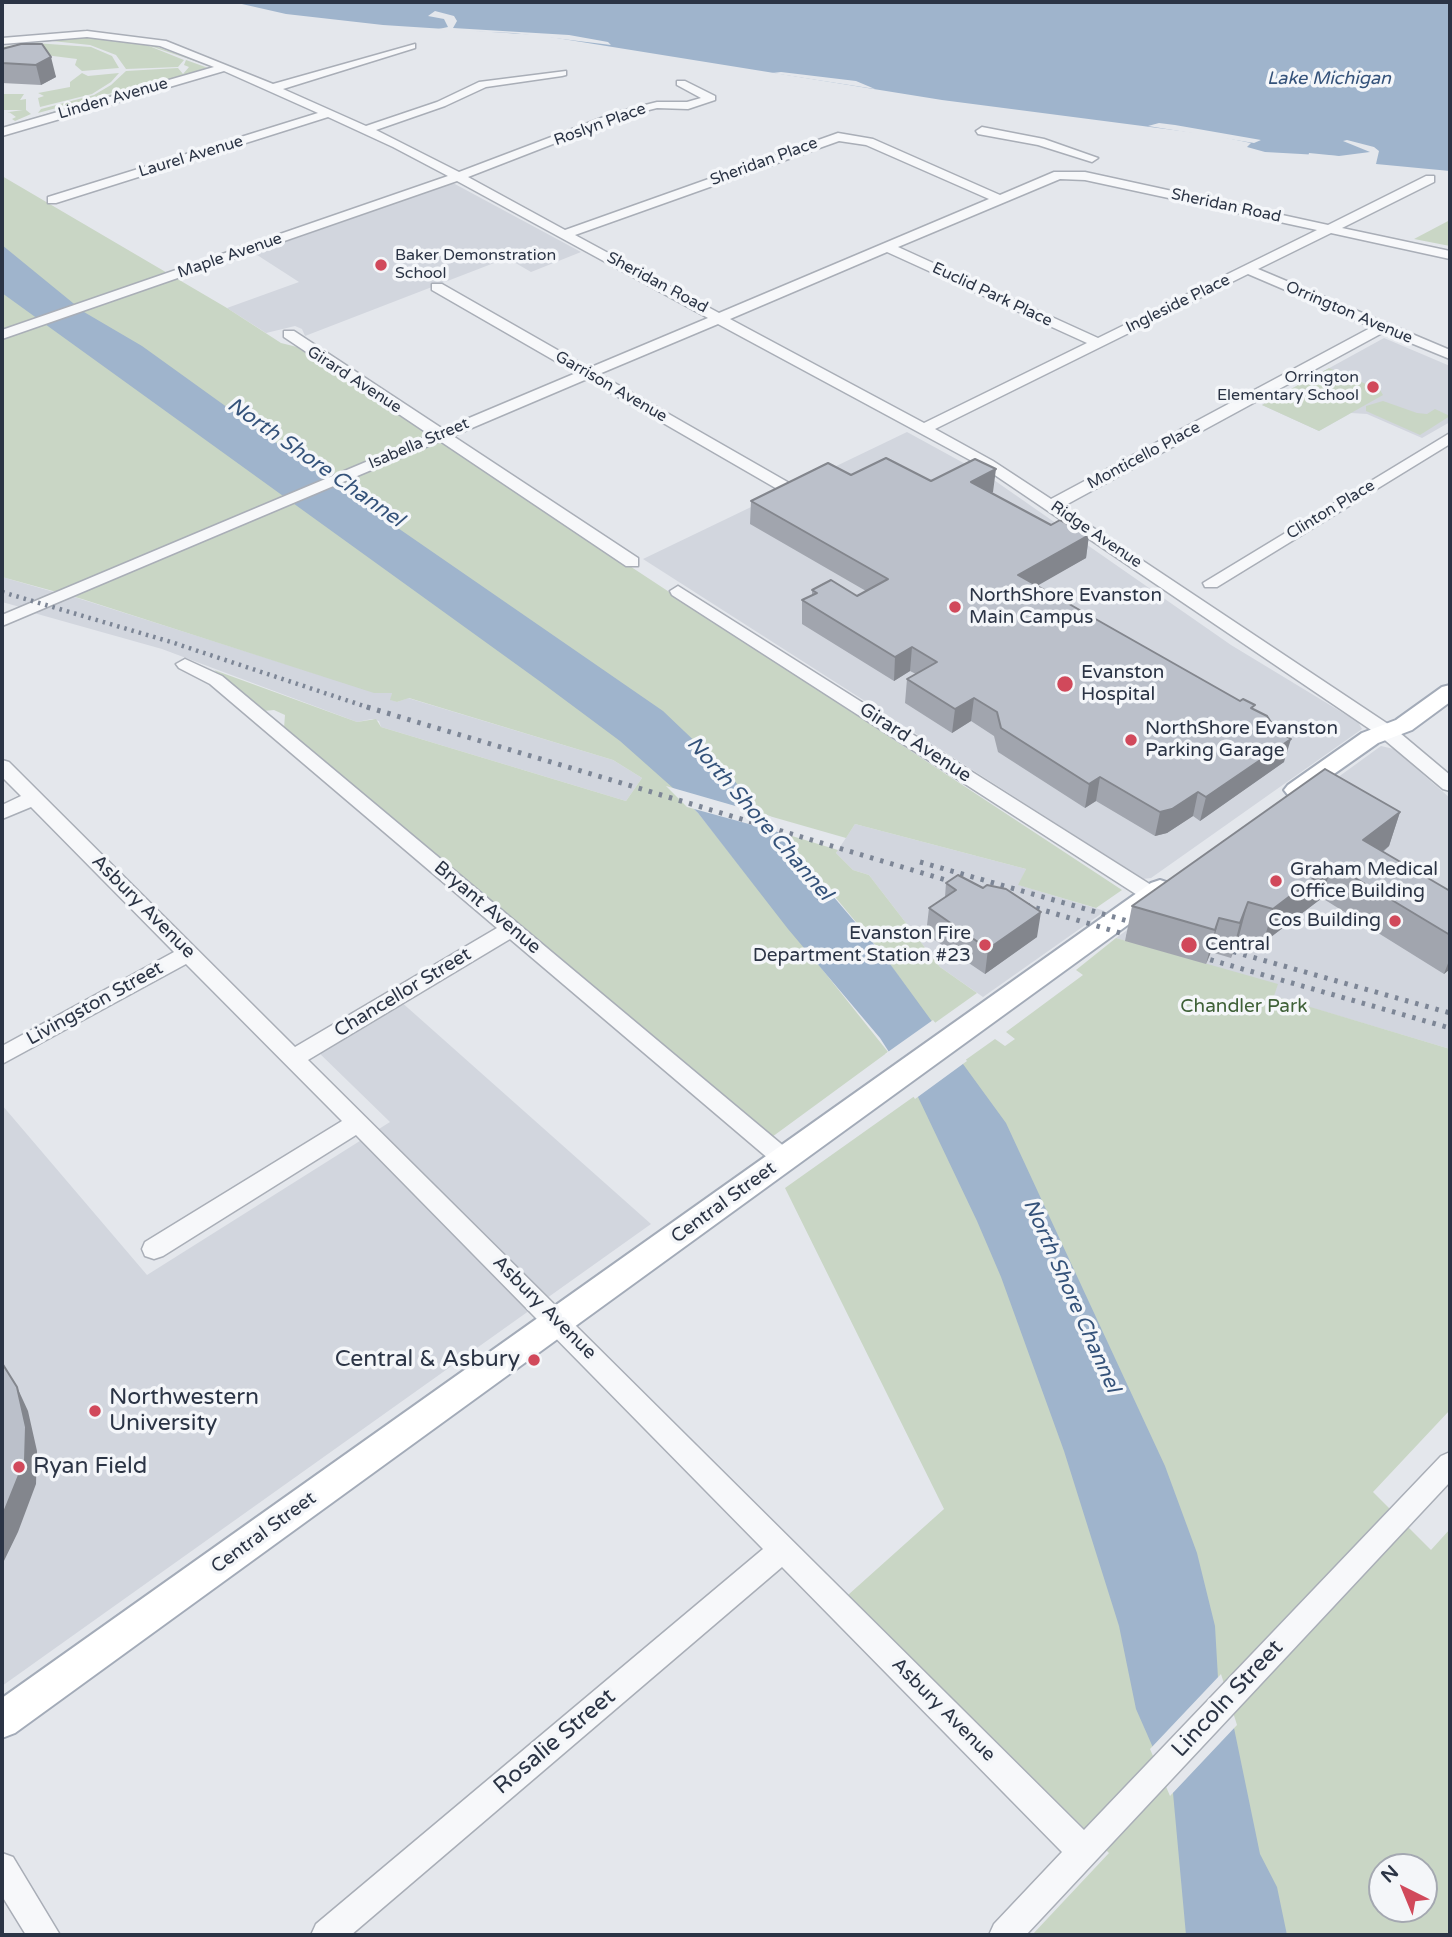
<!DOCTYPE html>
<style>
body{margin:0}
#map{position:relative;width:1452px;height:1937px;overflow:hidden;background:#e4e7ec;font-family:"Varela Round",sans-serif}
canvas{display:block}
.frame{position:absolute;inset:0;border:4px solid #2b3445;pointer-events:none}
.north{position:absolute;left:1368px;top:1853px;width:70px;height:70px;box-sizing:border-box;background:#f4f6f9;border:2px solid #a4a8b1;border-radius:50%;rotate:317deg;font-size:19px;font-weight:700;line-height:28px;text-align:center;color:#2b3445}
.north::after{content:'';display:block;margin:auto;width:24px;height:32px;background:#d1495b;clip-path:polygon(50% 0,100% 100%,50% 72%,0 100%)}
</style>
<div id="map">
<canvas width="1452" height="1937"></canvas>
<div class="frame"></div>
<div class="north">N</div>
</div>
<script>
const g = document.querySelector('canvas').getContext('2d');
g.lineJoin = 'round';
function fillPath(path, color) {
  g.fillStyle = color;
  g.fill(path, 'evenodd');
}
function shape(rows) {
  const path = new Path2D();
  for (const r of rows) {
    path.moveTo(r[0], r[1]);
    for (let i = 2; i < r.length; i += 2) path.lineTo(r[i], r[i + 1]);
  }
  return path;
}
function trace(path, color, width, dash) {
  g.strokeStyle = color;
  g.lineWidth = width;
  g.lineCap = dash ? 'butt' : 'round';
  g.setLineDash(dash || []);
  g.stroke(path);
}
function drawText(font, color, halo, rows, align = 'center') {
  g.font = font + ' "Varela Round",sans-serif';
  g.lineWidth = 7;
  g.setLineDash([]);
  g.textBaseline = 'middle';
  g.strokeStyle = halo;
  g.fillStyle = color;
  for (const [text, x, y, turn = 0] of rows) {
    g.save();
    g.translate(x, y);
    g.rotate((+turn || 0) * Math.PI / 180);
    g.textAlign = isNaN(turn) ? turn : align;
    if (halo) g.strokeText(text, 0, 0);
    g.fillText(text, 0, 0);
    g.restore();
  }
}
const built = shape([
 [453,183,581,252,531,272,507,258,305,336,302,329,295,326,266,333,227,308,299,282,254,253],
 [1384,338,1450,366,1450,422,1422,438,1367,414,1351,413,1319,431,1262,405],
 [907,432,991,478,1231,645,1358,722,1362,729,1151,878,1143,879,643,559],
 [2,577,54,592,20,607,2,602],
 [71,596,374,692,392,693,391,700,397,702,408,698,613,760,642,778,626,801,381,727,379,721,372,719,357,722,162,649,34,613],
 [1381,746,1394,749,1450,798,1450,1049,1128,953,1132,943,1116,938],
 [855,824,1026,869,1019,885,1105,911,983,997,940,967,869,875,853,870,836,853],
 [399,1000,651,1224,2,1686,2,1105,147,1275,390,1122,315,1049]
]);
const green = shape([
 [81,37,99,37,152,45,210,66,144,44,184,60,178,67,126,69,116,55,90,45,52,41,2,46],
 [35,43,91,47,112,56,119,68,82,71,75,65,77,59,45,55,2,59,2,47],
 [186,60,211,69,46,117,43,115,46,114,138,86,38,113,41,109,94,95,111,85,126,71,178,68,183,74,189,67,184,65],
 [82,73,88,76,119,73,111,82,92,94,40,107,38,98,44,96,38,93,70,87,70,82],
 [2,94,24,94,20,100,26,99,26,110,31,114,15,121,12,119,16,117,9,112,2,113,23,110,2,110],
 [2,176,227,308,281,343,297,347,1122,890,1096,908,1018,885,1026,869,855,824,846,838,675,789,698,813,888,1052,772,1137,284,728,285,715,274,710,263,711,214,670,357,722,376,719,381,727,626,801,642,778,613,760,409,698,397,702,390,700,392,693,374,693,82,599,2,577],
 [1450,220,1450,246,1414,239],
 [1329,368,1380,390,1383,395,1319,431,1262,405],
 [1383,401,1417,413,1427,414,1435,409,1450,416,1420,435,1366,411,1366,406],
 [782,833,838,850,836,853,853,870,869,875,940,967,977,993,932,1025,885,957],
 [1116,938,1278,984,1274,996,1450,1049,1450,1410,1373,1492,1431,1550,1450,1529,1450,1935,1032,1935,1109,1853,848,1595,944,1509,785,1188,995,1039,1005,1046,1015,1039,1006,1032,1083,975,1076,970],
 [1382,1867,1424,1867,1424,1909,1382,1909]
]);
const water = shape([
 [233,2,1450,2,1450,171,1376,164,1373,158,1265,152,1247,147,1251,143,1212,135,942,100,538,35,383,25,286,14],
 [2,245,84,312,142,346,324,477,663,711,726,771,885,957,1006,1123,1165,1466,1197,1553,1215,1626,1218,1678,1234,1728,1260,1854,1277,1887,1287,1935,1186,1935,1173,1793,1136,1709,1119,1626,1064,1451,1001,1277,977,1221,918,1097,880,1038,788,929,698,813,673,788,620,741,538,680,2,293]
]);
const pier = shape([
 [435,11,454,16,457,21,453,28,569,35,608,42,611,45,513,33,434,30,448,27,444,19,428,16],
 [781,72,856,81,875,89,772,73],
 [1159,123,1175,125,1261,140,1254,143,1148,126],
 [1347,140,1374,147,1379,151,1376,164,1361,159,1308,157,1309,153,1339,156,1370,152,1343,141],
 [666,786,770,816,785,834,687,807],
 [933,1020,967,1061,915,1099,885,1054],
 [1221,1674,1237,1725,1170,1796,1150,1749]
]);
const minor = shape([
 [87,31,166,41,273,84,415,44,415,48,283,89,366,126,437,102,479,82,566,71,566,75,562,76,486,87,445,106,376,130,459,172,617,112,657,102,687,102,701,98,677,85,677,81,685,81,715,96,715,100,688,109,657,108,625,116,468,177,565,230,838,133,873,139,1000,195,1054,172,1085,172,1328,225,1426,176,1434,176,1434,182,1342,228,1450,251,1450,259,1331,233,1258,269,1450,350,1450,359,1384,332,1062,507,1394,728,1450,775,1450,791,1443,789,1380,736,983,467,718,324,599,374,791,484,791,490,779,490,587,379,453,436,638,558,638,566,626,566,440,441,2,626,2,615,430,435,284,337,284,331,294,331,443,429,576,373,432,290,432,284,442,284,589,368,708,318,457,181,2,339,2,330,448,176,393,147,328,117,56,203,48,203,48,197,318,113,224,71,2,136,2,128,214,67,160,46,87,37,2,44,2,38,87,31],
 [839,141,866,145,989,199,719,313,575,235,839,141],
 [1060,179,1085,180,1317,230,1098,338,898,247,1060,179],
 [887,252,1087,343,924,423,730,319,887,252],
 [1248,274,1372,327,1051,499,993,461,935,429,1248,274],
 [982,127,1044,139,1098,158,1092,162,1038,145,978,134,976,131,982,127],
 [1450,433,1450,444,1217,587,1205,587,1203,583,1450,433],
 [678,586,1159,890,1162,895,1159,900,1145,900,672,595,670,591,678,586],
 [185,659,222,676,792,1153,796,1159,792,1165,784,1168,776,1165,510,939,308,1060,1084,1830,1441,1456,1450,1452,1450,1482,1026,1935,989,1935,994,1924,1062,1852,782,1567,351,1935,311,1935,316,1924,763,1549,356,1135,163,1256,154,1259,145,1256,142,1249,145,1242,342,1121,186,964,2,1064,2,1046,174,952,31,807,2,819,2,805,21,796,2,777,2,760,9,762,295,1047,497,928,210,684,179,668,176,664,185,659],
 [2,1853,13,1857,60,1935,26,1935,2,1896,2,1853]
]);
const major = shape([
 [1450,685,1450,702,1412,730,1378,743,1304,795,1288,795,1284,790,1288,785,1362,733,1396,720,1442,687,1450,685],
 [1160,880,1169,883,1173,889,1169,895,15,1733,2,1738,2,1698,1151,883,1160,880]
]);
const railFar1 = shape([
 [2,592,171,642,373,709]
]);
const rail = shape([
 [367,707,969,887],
 [920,862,1149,927],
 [1016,902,1147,941],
 [1213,946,1450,1013],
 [1190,954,1450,1028]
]);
const wall = shape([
 [42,44,56,77,41,85,2,83,2,49],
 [851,475,931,481,993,492,991,493,1051,525,1089,535,1086,558,1037,585,1254,710,1284,762,1200,821,1193,816,1167,833,1155,836,1096,801,1085,808,998,752,994,736,971,721,952,733,905,703,907,679,916,674,910,671,894,681,802,624,802,600,812,595,812,590,857,596,866,591,750,524,751,501],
 [1400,812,1389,846,1383,852,1450,891,1450,969,1444,974,1322,898,1263,943,1239,936,1231,958,1211,952,1206,964,1125,941,1132,906],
 [946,883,1037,937,985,974,926,934,929,908,945,897]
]);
const shadedWall = shape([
 [51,57,56,77,41,85,36,65],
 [996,469,993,492,969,505,971,482],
 [1089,535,1086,558,1016,598,1018,575],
 [912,647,910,671,894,681,895,657],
 [974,698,971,721,952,733,955,709],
 [1291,739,1284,762,1200,821,1206,797],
 [1100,777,1096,801,1085,808,1089,784],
 [1198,792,1193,816,1167,833,1155,836,1160,812],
 [1400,812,1389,846,1353,875,1363,840],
 [1332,864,1322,898,1263,943,1273,909],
 [1248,902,1239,936,1231,958,1240,923],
 [1041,912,1037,937,985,974,988,949],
 [1219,918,1211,952,1206,964,1215,930],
 [1450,958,1450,969,1444,974],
 [17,1387,28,1411,37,1451,36,1484,18,1532,2,1565,2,1517]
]);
const building = shape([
 [21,44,42,44,51,57,36,65,2,63,2,49,21,44],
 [886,458,931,481,975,459,996,469,971,482,1051,525,1060,520,1089,535,1018,575,1240,701,1243,699,1255,705,1251,708,1267,716,1276,730,1291,739,1206,797,1198,792,1172,809,1160,812,1100,777,1089,784,1001,728,997,712,974,698,955,709,907,679,937,662,912,647,895,657,802,600,817,593,812,590,831,580,857,596,888,579,751,501,828,463,851,475,886,458],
 [1325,769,1400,812,1363,840,1450,891,1450,935,1332,864,1273,909,1248,902,1240,923,1219,918,1215,930,1132,906,1325,769],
 [958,875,983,888,987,885,1006,889,1041,912,988,949,929,908,956,890,946,883,958,875],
 [2,1363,17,1387,26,1427,25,1460,2,1517,2,1363]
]);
const markers = [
 [381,265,7,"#d1495b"],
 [1373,387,7,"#d1495b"],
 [955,607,7,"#d1495b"],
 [1065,684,9,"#d1495b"],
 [1131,740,7,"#d1495b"],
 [1276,881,7,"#d1495b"],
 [1395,921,7,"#d1495b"],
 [985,945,7,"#d1495b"],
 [1189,945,9,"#d1495b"],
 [534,1360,7,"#d1495b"],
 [95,1411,7,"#d1495b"],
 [19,1467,7,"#d1495b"]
];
const farStreetnames = [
 ["Linden Avenue",113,99,-16],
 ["Roslyn Place",600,125,-20],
 ["Laurel Avenue",191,157,-17],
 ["Sheridan Place",764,162,-20],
 ["Sheridan Road",1226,206,12],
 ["Maple Avenue",230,256,-19],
 ["Sheridan Road",657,283,28],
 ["Euclid Park Place",992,295,25],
 ["Ingleside Place",1178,304,-26],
 ["Orrington Avenue",1349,313,23],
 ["Girard Avenue",354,380,33],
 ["Garrison Avenue",611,387,30],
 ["Isabella Street",419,444,-23],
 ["Monticello Place",1144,456,-28],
 ["Clinton Place",1331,510,-31],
 ["Ridge Avenue",1096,535,34]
];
const farPoinames = [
 ["Baker Demonstration",395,256],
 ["School",395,274],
 ["Orrington",1359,378,"right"],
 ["Elementary School",1359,396,"right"]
];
const farWaternames = [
 ["Lake Michigan",1329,79]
];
const poiNames = [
 ["NorthShore Evanston",969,596],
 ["Main Campus",969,618],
 ["Evanston",1081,673],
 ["Hospital",1081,695],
 ["NorthShore Evanston",1145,729],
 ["Parking Garage",1145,751],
 ["Graham Medical",1290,870],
 ["Office Building",1290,892],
 ["Cos Building",1381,921,"right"],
 ["Evanston Fire",971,934,"right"],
 ["Department Station #23",971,956,"right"],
 ["Central",1205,945]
];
const streetNames = [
 ["Girard Avenue",915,743,33],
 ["Asbury Avenue",143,907,45],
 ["Bryant Avenue",487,908,40],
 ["Chancellor Street",403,993,-31],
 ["Livingston Street",95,1004,-29],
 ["Central Street",724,1203,-36],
 ["Asbury Avenue",544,1308,45],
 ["Central Street",264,1533,-36],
 ["Asbury Avenue",943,1710,45]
];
const parkNames = [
 ["Chandler Park",1244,1007]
];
const waterNames = [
 ["North Shore Channel",315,463,35],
 ["North Shore Channel",759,819,49],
 ["North Shore Channel",1071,1296,66]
];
const nearPoinames = [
 ["Central & Asbury",520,1360,"right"],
 ["Northwestern",109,1398],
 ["University",109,1424],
 ["Ryan Field",33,1467]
];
const nearStreetnames = [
 ["Lincoln Street",1228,1699,-47],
 ["Rosalie Street",555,1742,-40]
];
fillPath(built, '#d2d6de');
fillPath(green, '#c9d6c5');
fillPath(water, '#9fb4cc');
fillPath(pier, '#e4e7ec');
trace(minor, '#a9aeb7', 3);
trace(major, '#a3abb8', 4);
fillPath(minor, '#f7f8fa');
fillPath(major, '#fff');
trace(railFar1, '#7d8696', 4.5, [2.5, 5]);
trace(rail, '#7d8696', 5, [3.5, 7]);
fillPath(wall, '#a1a5ae');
fillPath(shadedWall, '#83868d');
fillPath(building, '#bbc0ca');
trace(building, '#83868d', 2);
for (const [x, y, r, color] of markers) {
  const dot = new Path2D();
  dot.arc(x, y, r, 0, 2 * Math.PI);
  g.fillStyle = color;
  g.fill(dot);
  trace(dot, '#f4f6f9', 2.5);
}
drawText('16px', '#2b3445', '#f4f6f9', farStreetnames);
drawText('16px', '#2b3445', '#f4f6f9', farPoinames, 'left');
drawText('italic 18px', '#34527a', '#f4f6f9', farWaternames);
drawText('19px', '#2b3445', '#f4f6f9', poiNames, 'left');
drawText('19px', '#2b3445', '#f4f6f9', streetNames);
drawText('19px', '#3f6138', '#f4f6f9', parkNames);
drawText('italic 21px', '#34527a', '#f4f6f9', waterNames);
drawText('23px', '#2b3445', '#f4f6f9', nearPoinames, 'left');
drawText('23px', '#2b3445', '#f4f6f9', nearStreetnames);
</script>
